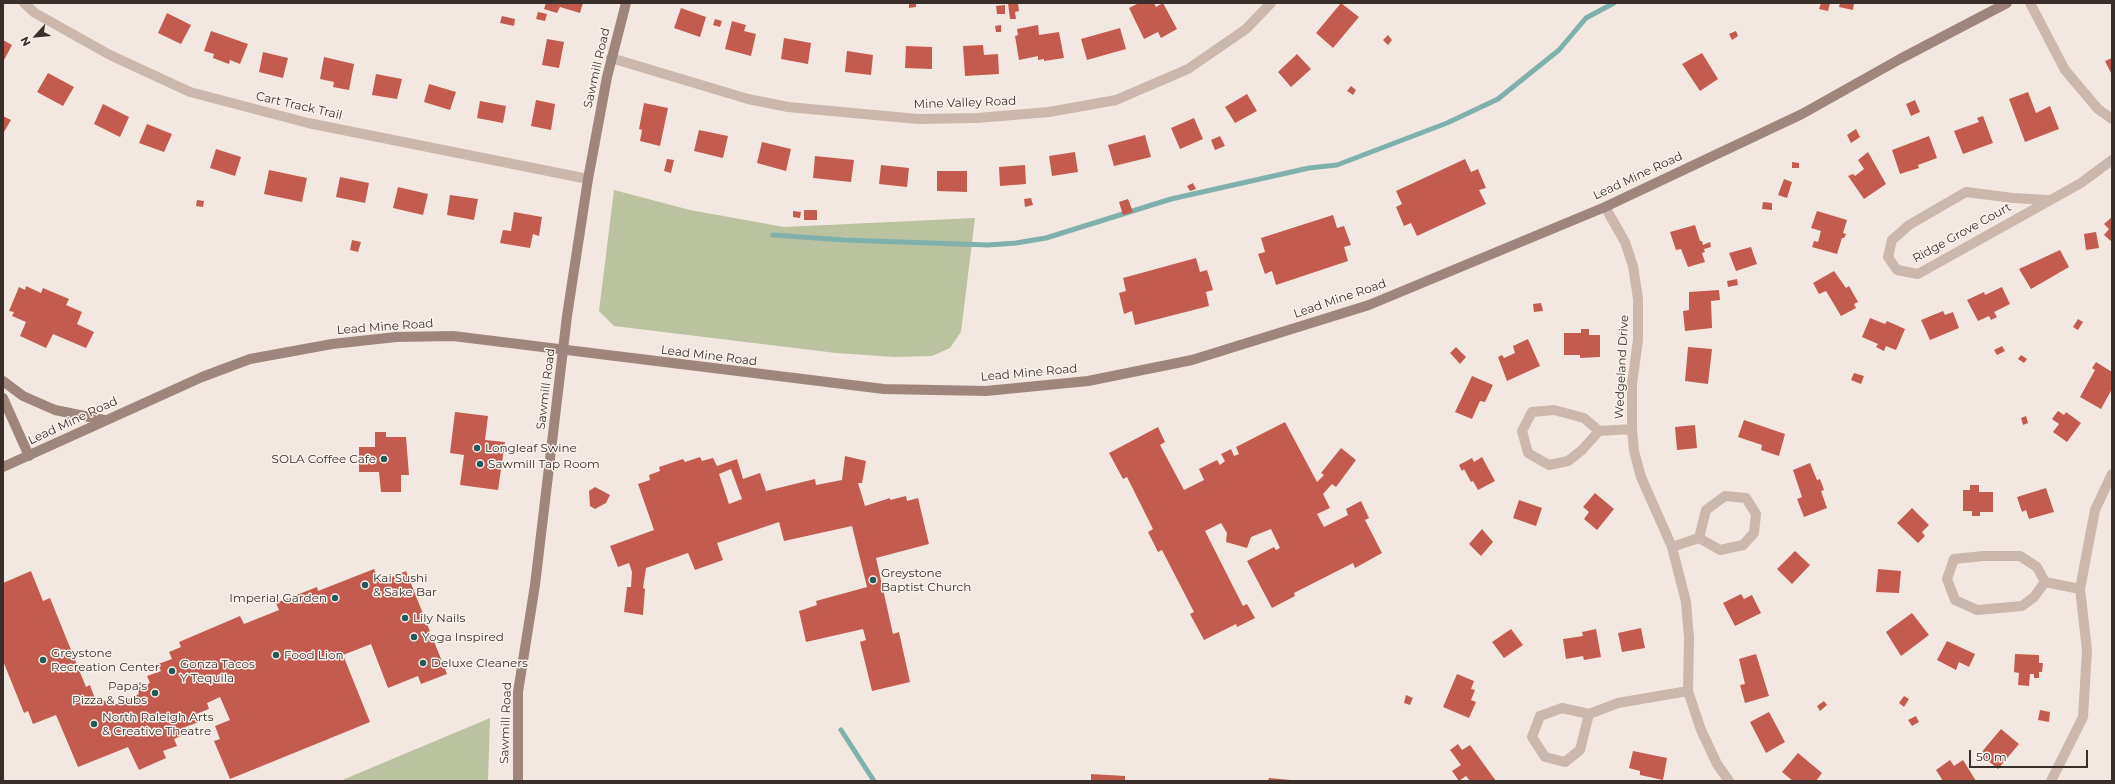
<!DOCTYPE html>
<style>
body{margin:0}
#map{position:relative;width:2115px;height:784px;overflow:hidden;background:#f3e8e1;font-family:Montserrat,sans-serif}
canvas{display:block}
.frame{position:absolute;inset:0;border:4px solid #3a2e2b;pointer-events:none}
.north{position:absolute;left:16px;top:16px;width:40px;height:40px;-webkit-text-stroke:3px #faf3ed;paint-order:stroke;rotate:243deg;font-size:11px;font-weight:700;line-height:16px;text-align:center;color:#3a2e2b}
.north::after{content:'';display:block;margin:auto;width:14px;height:18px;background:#3a2e2b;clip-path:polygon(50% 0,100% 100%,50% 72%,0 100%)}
.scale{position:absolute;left:1969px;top:750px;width:119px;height:18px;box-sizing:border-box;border:2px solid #3a2e2b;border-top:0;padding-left:5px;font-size:12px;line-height:14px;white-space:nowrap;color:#3a2e2b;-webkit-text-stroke:3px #faf3ed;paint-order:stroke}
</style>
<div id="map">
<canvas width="2115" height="784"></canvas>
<div class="frame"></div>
<div class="north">N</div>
<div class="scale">50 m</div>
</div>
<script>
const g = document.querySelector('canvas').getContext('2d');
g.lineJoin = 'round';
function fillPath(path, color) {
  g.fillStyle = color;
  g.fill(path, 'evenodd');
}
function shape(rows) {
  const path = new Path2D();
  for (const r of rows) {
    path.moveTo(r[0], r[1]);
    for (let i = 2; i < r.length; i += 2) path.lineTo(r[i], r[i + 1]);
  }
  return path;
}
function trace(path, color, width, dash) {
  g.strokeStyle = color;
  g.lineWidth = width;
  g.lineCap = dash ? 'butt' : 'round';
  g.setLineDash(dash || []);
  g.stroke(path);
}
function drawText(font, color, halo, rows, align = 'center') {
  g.font = font + ' Montserrat,sans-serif';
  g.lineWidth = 3;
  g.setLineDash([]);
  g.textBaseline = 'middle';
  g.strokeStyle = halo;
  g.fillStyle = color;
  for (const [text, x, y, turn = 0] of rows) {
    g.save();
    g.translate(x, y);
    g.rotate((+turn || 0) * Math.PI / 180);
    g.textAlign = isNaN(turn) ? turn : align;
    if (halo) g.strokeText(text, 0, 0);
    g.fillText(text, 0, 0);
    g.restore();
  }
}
const green = shape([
 [614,190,690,210,784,227,975,218,961,332,950,348,932,356,894,357,836,353,614,326,599,311],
 [490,718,488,781,340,781]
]);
const stream = shape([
 [773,235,844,240,988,245,1016,243,1046,238,1171,199,1309,168,1337,165,1447,123,1498,99,1559,50,1586,18,1614,3],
 [841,730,874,781]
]);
const building = shape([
 [546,3,583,3,580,13,560,7,557,13,544,9],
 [909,3,916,3,916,7,909,8],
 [1008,3,1018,3,1019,11,1015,12,1016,19,1010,19],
 [1139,3,1154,3,1156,7,1163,3,1177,29,1161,38,1158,32,1144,39,1129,8],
 [1341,3,1359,17,1333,48,1316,33],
 [1821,3,1830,3,1828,11,1819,9],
 [1840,3,1854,3,1853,10,1839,7],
 [1005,5,1005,14,997,14,996,6],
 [681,8,706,17,700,37,674,28],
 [538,12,547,14,545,21,536,19],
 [167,13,191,25,181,44,158,33],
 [502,16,515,19,514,26,500,23],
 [715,19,722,21,720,27,713,25],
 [732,21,746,25,744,31,756,34,751,56,725,49],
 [1001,25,1001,32,996,32,995,26],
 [1038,25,1039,35,1059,32,1064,58,1044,61,1044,59,1038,60,1038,56,1019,60,1015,36,1018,35,1017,29],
 [1120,28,1126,49,1087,60,1081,39],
 [211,31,248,44,240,64,230,60,229,64,213,58,214,54,204,51],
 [1736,31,1738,36,1732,40,1729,34],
 [1388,35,1392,40,1388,45,1383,40],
 [784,38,811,43,808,64,781,59],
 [547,39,564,42,559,68,542,65],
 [3,40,12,45,3,62],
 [983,45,984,55,998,54,999,74,965,76,963,46],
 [906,46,932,47,932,69,905,68],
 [847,51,873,55,871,75,845,72],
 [263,52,288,58,283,78,259,72],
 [1702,53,1718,79,1700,91,1682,64],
 [1297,54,1311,69,1291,87,1278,72],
 [324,57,354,64,349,90,333,87,334,82,320,79],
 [2112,58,2112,75,2105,61],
 [48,73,74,87,63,106,37,92],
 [376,74,402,79,397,99,372,95],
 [429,84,456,92,450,110,424,102],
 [1351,86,1356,90,1353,95,1347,91],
 [2028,92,2036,113,2050,106,2059,129,2025,142,2009,99],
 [1247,94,1257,111,1235,123,1225,107],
 [536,100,555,104,551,130,531,126],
 [1915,100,1920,112,1911,116,1906,104],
 [480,101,506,106,503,123,477,118],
 [644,103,668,108,660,146,640,141,642,130,639,129],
 [103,104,129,117,120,137,94,124],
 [3,116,11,120,4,132,3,131],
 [1983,116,1993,143,1963,154,1954,131,1979,122,1977,118],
 [1194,118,1203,139,1180,149,1171,128],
 [147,124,172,134,164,152,139,143],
 [1856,129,1860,137,1851,143,1847,135],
 [699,130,728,136,723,158,694,151],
 [1145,135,1151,157,1114,166,1108,145],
 [1220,136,1225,146,1215,150,1211,140],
 [1929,136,1937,158,1918,165,1919,168,1900,174,1892,150],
 [762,142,791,149,786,171,757,163],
 [216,149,241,157,235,176,210,168],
 [1075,152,1078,172,1052,176,1049,156],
 [1868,152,1886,184,1864,199,1848,176,1853,174,1855,176,1864,169,1858,160],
 [815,156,854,160,851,182,813,178],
 [667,159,674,160,671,173,664,171],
 [1465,159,1471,172,1478,169,1486,188,1479,190,1486,204,1417,236,1411,223,1404,226,1396,207,1402,204,1396,191],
 [1792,162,1799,163,1799,168,1792,168],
 [881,165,909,168,907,187,879,184],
 [1025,165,1026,184,1000,186,999,167],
 [269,170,307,178,302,202,264,194],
 [937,171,967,171,967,192,937,191],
 [340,177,369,183,365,203,336,197],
 [1784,179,1792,182,1787,198,1778,195],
 [1193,183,1196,189,1190,191,1187,186],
 [398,187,428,194,423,215,393,208],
 [450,195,478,199,474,220,447,215],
 [1031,198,1033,205,1025,207,1024,199],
 [1128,199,1133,212,1123,215,1119,202],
 [197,200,204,201,203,207,196,206],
 [1763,202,1772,203,1772,210,1762,209],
 [804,210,817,210,817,220,804,220],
 [793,211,801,212,800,218,793,217],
 [1817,211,1847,220,1843,233,1846,234,1844,238,1842,238,1837,254,1812,247,1814,241,1818,242,1821,231,1811,228],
 [514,212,542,217,539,236,533,234,530,248,500,243,503,230,511,231],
 [1333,215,1337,228,1344,226,1351,245,1344,247,1348,261,1276,285,1272,271,1265,274,1258,254,1265,252,1261,238],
 [2112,217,2112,242,2104,235,2109,229,2104,224],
 [1695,225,1700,241,1702,241,1703,245,1710,242,1711,247,1704,249,1705,252,1702,253,1705,262,1688,267,1681,249,1676,250,1670,232],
 [2096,232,2099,248,2086,250,2084,234],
 [352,240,361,242,358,252,350,250],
 [1751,247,1757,264,1736,271,1729,253],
 [2060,250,2069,267,2031,289,2019,269],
 [1196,258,1200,272,1207,270,1213,290,1206,292,1209,306,1135,325,1132,311,1124,314,1119,293,1126,291,1123,278],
 [1834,271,1846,288,1849,286,1858,302,1854,304,1856,308,1841,316,1826,291,1819,294,1813,283],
 [1737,279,1738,285,1728,287,1727,281],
 [26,286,41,293,43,288,69,299,66,305,82,312,77,324,94,332,86,348,53,334,46,348,20,336,26,322,12,316,14,312,9,311,19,287,25,290],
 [2002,287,2010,304,1994,312,1997,317,1991,320,1989,316,1978,321,1967,300,1984,292,1985,295],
 [1719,290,1720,300,1711,301,1712,328,1685,331,1683,311,1689,310,1689,292],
 [1541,303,1543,311,1534,312,1533,304],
 [1943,311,1945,315,1953,312,1959,328,1930,340,1921,320],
 [1870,318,1885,324,1887,321,1905,329,1896,350,1886,346,1884,351,1876,347,1878,344,1862,337],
 [2078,319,2083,322,2078,330,2073,327],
 [1581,329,1589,329,1589,335,1600,335,1600,357,1580,358,1580,355,1564,355,1564,333,1581,333],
 [1528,339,1540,366,1507,381,1498,357,1502,355,1504,358,1515,353,1513,346],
 [2002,346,2005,351,1997,355,1994,350],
 [1456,347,1466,357,1460,364,1450,353],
 [1688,347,1712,349,1708,384,1685,381],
 [2021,355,2027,359,2024,363,2018,359],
 [2096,362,2112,372,2112,389,2101,409,2080,397,2095,370,2092,368],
 [1854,373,1864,376,1861,384,1851,380],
 [1472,376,1493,385,1485,402,1480,401,1472,419,1455,412],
 [2058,411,2064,415,2066,412,2081,423,2067,442,2053,432,2059,424,2052,419],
 [455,412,488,416,485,440,505,442,498,490,460,485,464,455,450,453],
 [2026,416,2028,423,2023,425,2021,418],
 [1744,420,1785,434,1779,456,1761,450,1762,445,1738,437],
 [1285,422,1317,482,1324,475,1321,473,1341,448,1356,460,1336,487,1332,484,1323,494,1330,508,1317,514,1324,527,1348,515,1346,509,1361,501,1369,518,1365,520,1382,553,1355,568,1353,563,1294,593,1295,596,1272,608,1247,561,1274,547,1276,550,1280,548,1271,529,1251,537,1247,548,1226,542,1227,533,1221,523,1205,531,1243,606,1247,604,1255,618,1237,627,1236,624,1204,640,1190,614,1194,612,1162,550,1158,552,1148,532,1153,529,1127,477,1123,479,1109,453,1158,427,1165,442,1160,445,1184,490,1204,480,1199,469,1217,460,1220,465,1225,461,1221,454,1231,449,1234,456,1239,454,1236,447],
 [1695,425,1697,448,1677,450,1675,427],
 [375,432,386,432,386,437,406,437,409,475,401,475,401,492,381,492,379,472,359,472,359,447,375,447],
 [845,456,866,461,862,483,858,483,865,506,890,498,890,500,906,496,907,501,918,498,929,544,876,558,893,634,899,632,910,682,872,691,860,642,866,640,863,629,806,642,799,611,817,605,816,601,867,587,852,526,784,541,779,522,717,543,723,560,695,570,688,553,646,568,643,588,645,589,643,615,624,612,627,587,631,587,632,572,629,563,618,567,610,546,654,530,638,484,650,480,649,475,660,471,659,467,683,459,685,462,700,457,702,461,713,458,717,466,737,459,743,479,760,473,766,491,815,479,816,485,842,480],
 [731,469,742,499,729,504,719,474],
 [1482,457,1495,481,1478,490,1473,481,1471,482,1464,469,1462,471,1459,465,1472,458,1474,462],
 [1810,463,1817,480,1820,479,1824,490,1821,491,1827,508,1804,517,1797,499,1802,497,1793,470],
 [1970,485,1979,485,1979,492,1993,492,1993,512,1980,512,1980,516,1972,516,1972,511,1963,511,1963,490,1970,490],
 [595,487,610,495,606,503,595,509,590,506,589,491],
 [2046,488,2054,512,2029,519,2026,510,2022,512,2017,497],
 [1595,493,1614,509,1597,530,1584,519,1589,512,1583,507],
 [1519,500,1542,508,1536,526,1513,518],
 [1912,508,1929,525,1922,532,1925,536,1918,543,1897,523],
 [1482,529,1493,542,1481,556,1469,544],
 [1795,551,1810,565,1792,584,1777,569],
 [374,569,380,582,406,571,447,674,421,684,418,676,388,688,371,644,343,655,370,722,230,779,214,741,220,739,215,726,230,720,220,697,207,703,209,709,196,714,199,722,185,727,188,733,174,739,177,746,163,751,166,758,139,770,128,747,78,767,56,715,33,724,28,711,24,713,3,661,3,583,31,571,43,601,50,598,86,687,90,685,94,696,114,705,139,694,137,688,150,683,147,676,161,671,158,664,172,659,169,652,181,647,179,642,240,616,244,624,279,610,276,603,317,587,318,591],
 [1878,569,1901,571,1899,593,1876,592],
 [1741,594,1744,599,1752,595,1761,613,1735,626,1723,603],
 [1912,613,1929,635,1901,656,1886,632],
 [1641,628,1645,648,1622,652,1618,633],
 [1511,629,1523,645,1504,658,1492,642],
 [1596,629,1601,657,1584,660,1583,656,1566,659,1563,639,1583,636,1582,632],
 [1947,641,1975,654,1969,667,1959,662,1956,670,1937,660],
 [1756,654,1769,696,1745,703,1740,685,1745,684,1739,659],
 [2015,654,2039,655,2039,663,2043,663,2042,672,2039,672,2039,678,2034,678,2034,674,2030,674,2029,686,2018,685,2019,673,2014,672],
 [1457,674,1474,681,1471,689,1475,690,1471,700,1476,702,1469,718,1443,707],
 [1406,695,1413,698,1410,705,1404,703],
 [1904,696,1909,699,1904,707,1899,703],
 [1824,701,1827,705,1820,711,1817,706],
 [2040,710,2050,712,2049,722,2038,720],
 [1769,712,1785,742,1766,753,1750,722],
 [1916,716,1919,722,1912,726,1908,720],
 [2001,729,2019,744,1998,769,1980,754],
 [1458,744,1462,750,1470,745,1496,781,1470,781,1466,776,1459,781,1452,771,1461,765,1450,750],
 [1633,751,1667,758,1663,780,1640,775,1640,771,1629,768],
 [1798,753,1822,773,1816,781,1793,781,1782,772],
 [1950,760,1954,766,1963,760,1976,781,1943,781,1936,770],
 [1091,774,1125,776,1125,781,1091,781],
 [1269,778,1291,780,1291,781,1268,781]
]);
const street = shape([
 [24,3,35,13,110,55,190,92,308,123,588,179],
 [2030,3,2065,70,2098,109,2112,119],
 [611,58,748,99,788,107,918,119,977,118,1049,112,1116,100,1188,69,1246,29,1271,3],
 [2047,200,2013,198,1966,192,1909,225,1892,240,1888,257,1897,270,1918,274,2081,183,2112,160],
 [1605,207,1625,242,1633,266,1638,299,1638,340,1632,384,1632,429,1634,451,1641,477,1672,547,1686,602,1689,638,1688,691,1701,730,1717,764,1729,781],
 [1599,431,1582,450,1568,461,1549,465,1528,453,1522,431,1532,412,1554,410,1584,418,1599,431,1632,429],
 [1672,547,1699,538,1720,550,1743,545,1754,533,1756,514,1746,498,1725,496,1706,510,1699,538],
 [2045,582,2034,597,2022,606,1977,610,1955,600,1947,579,1954,559,1983,556,2020,556,2037,567,2045,582,2080,589],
 [1589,714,1580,750,1565,762,1545,757,1532,737,1540,716,1562,708,1589,714,1618,703,1688,691],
 [2051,781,2083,717,2087,650,2080,589,2095,510,2112,474]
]);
const secondary = shape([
 [3,381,23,396,55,410,104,420],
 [3,398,29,456],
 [3,467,202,377,250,359,332,344,396,337,453,336,884,389,986,391,1088,381,1192,360,1369,305,1605,207,1802,114,1900,59,2007,3],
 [518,781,518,692,535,585,567,316,588,179,607,77,626,3]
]);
const markers = [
 [477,448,4,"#215b57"],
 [384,459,4,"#215b57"],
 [480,464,4,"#215b57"],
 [873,580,4,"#215b57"],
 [365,585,4,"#215b57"],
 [335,598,4,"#215b57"],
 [405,618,4,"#215b57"],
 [414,637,4,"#215b57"],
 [276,655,4,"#215b57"],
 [43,660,4,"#215b57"],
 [423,663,4,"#215b57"],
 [172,671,4,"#215b57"],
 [155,693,4,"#215b57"],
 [94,724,4,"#215b57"]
];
const streetNames = [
 ["Sawmill Road",597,68,-77],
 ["Mine Valley Road",965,103,-2],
 ["Cart Track Trail",299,106,13],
 ["Lead Mine Road",1638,176,-25],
 ["Ridge Grove Court",1962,233,-29],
 ["Lead Mine Road",1340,299,-19],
 ["Lead Mine Road",385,327,-4],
 ["Lead Mine Road",709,356,7],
 ["Wedgeland Drive",1622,367,-87],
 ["Lead Mine Road",1029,373,-5],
 ["Sawmill Road",546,389,-83],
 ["Lead Mine Road",73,421,-25],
 ["Sawmill Road",506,723,-88]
];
const poiNames = [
 ["Longleaf Swine",485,448],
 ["SOLA Coffee Cafe",376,459,"right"],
 ["Sawmill Tap Room",488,464],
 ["Greystone",881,573],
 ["Baptist Church",881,587],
 ["Kai Sushi",373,578],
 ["& Sake Bar",373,592],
 ["Imperial Garden",327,598,"right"],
 ["Lily Nails",413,618],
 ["Yoga Inspired",422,637],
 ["Greystone",51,653],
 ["Recreation Center",51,667],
 ["Food Lion",284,655],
 ["Deluxe Cleaners",431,663],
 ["Gonza Tacos",180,664],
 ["Y Tequila",180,678],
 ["Papa's",147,686,"right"],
 ["Pizza & Subs",147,700,"right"],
 ["North Raleigh Arts",102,717],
 ["& Creative Theatre",102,731]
];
fillPath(green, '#bbc2a0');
trace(stream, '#80b0ac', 5);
fillPath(building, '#c35c4e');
trace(street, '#cbb7ac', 10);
trace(secondary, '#9f867d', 10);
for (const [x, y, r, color] of markers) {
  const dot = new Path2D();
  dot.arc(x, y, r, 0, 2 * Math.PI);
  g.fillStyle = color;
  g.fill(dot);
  trace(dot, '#faf3ed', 1.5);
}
drawText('12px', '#3a2e2b', '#faf3ed', streetNames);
drawText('12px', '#3a2e2b', '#faf3ed', poiNames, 'left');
</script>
